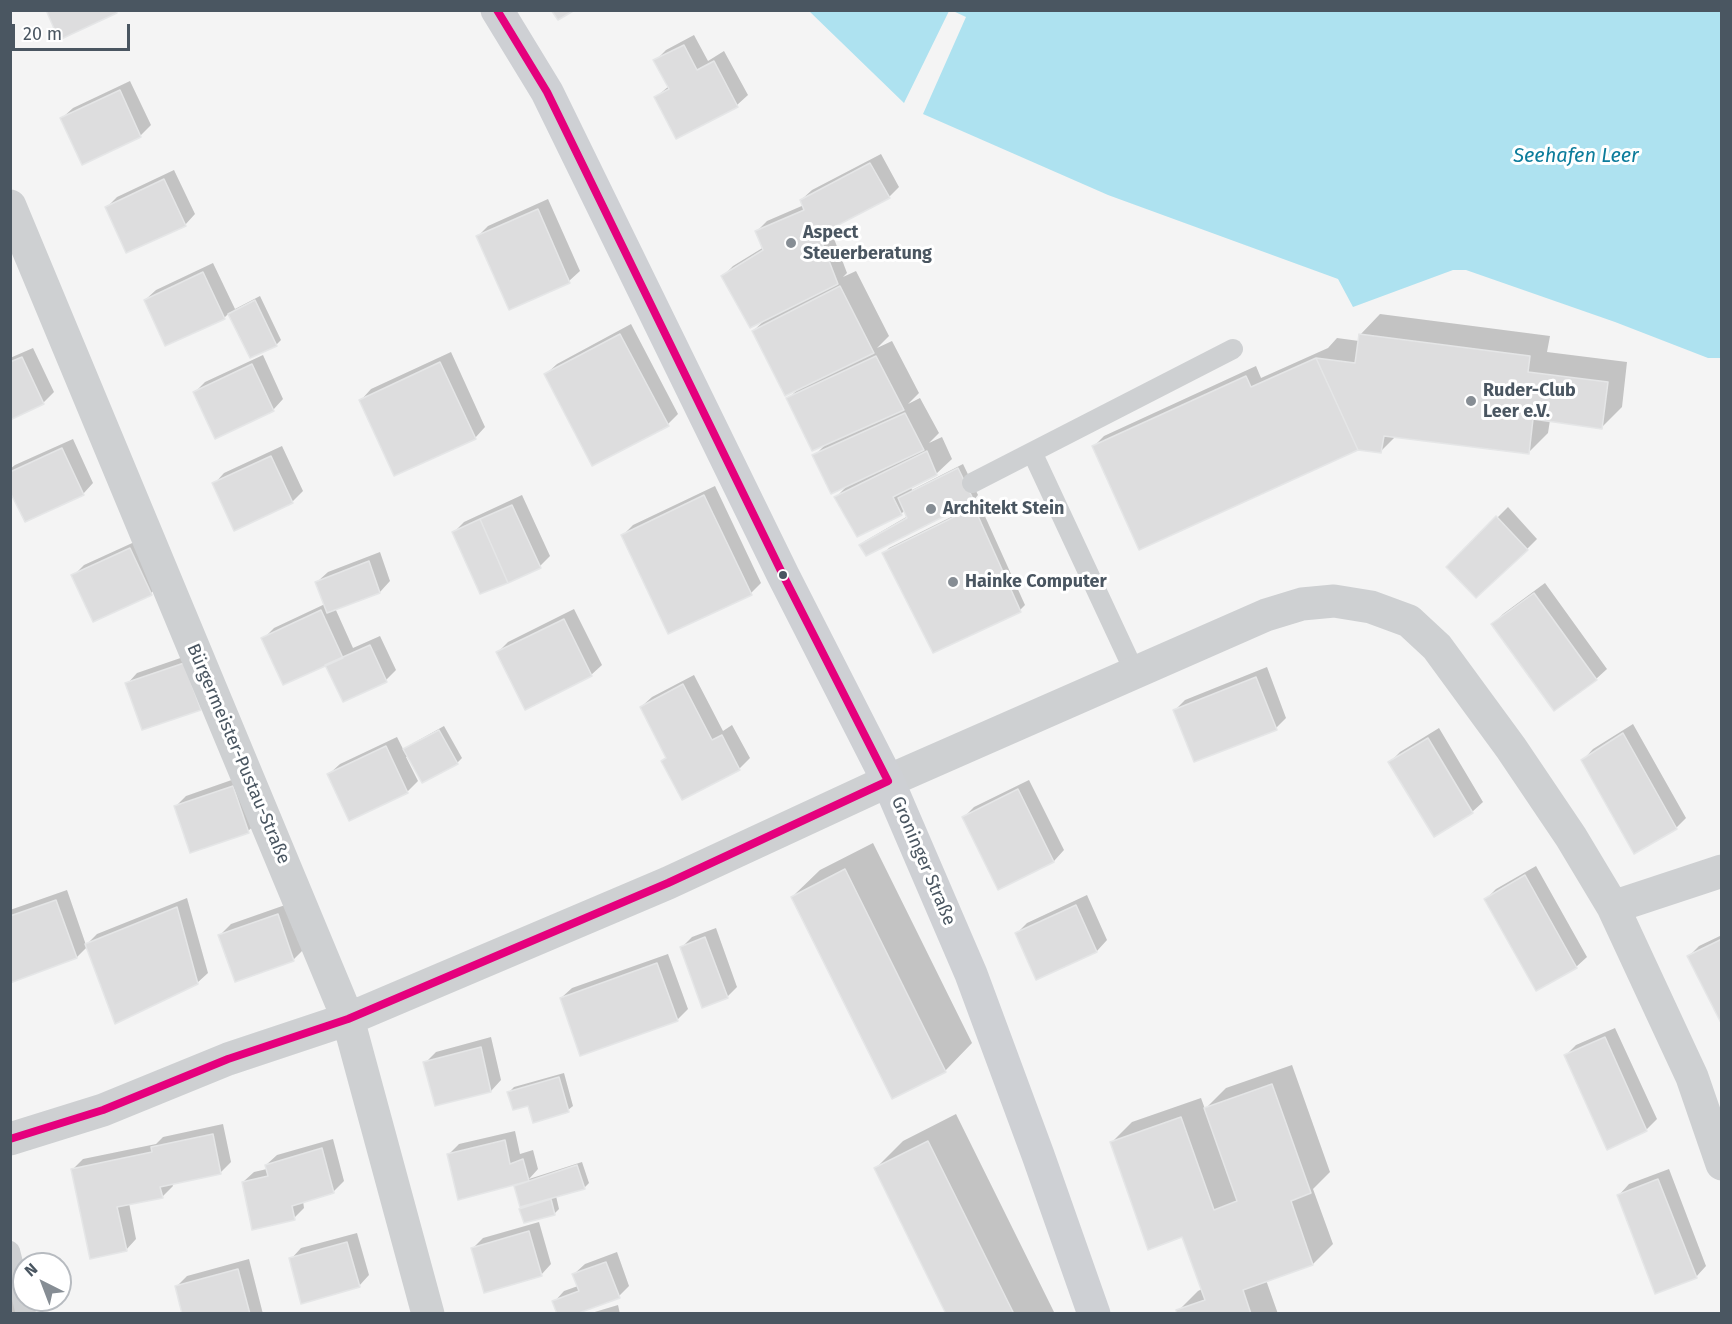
<!DOCTYPE html>
<meta charset="utf-8">
<style>
body{margin:0}
#map{position:relative;width:1732px;height:1324px;overflow:hidden;background:#f4f4f4;font-family:"Fira Sans",sans-serif}
canvas{display:block}
.frame{position:absolute;inset:0;border:12px solid #4a5661;pointer-events:none}
.north{position:absolute;left:12px;top:1252px;width:60px;height:60px;box-sizing:border-box;background:#fff;border:2px solid #b7bbc0;border-radius:50%;rotate:318deg;font-size:16px;font-weight:700;line-height:24px;text-align:center;color:#4a5661}
.north::after{content:'';display:block;margin:auto;width:21px;height:27px;background:#868d94;clip-path:polygon(50% 0,100% 100%,50% 72%,0 100%)}
.scale{position:absolute;left:12px;top:24px;width:118px;height:27px;box-sizing:border-box;border:3px solid #4a5661;border-top:0;padding-left:8px;font-size:18px;line-height:21px;white-space:nowrap;color:#4a5661;-webkit-text-stroke:4px #fff;paint-order:stroke}
</style>
<div id="map">
<canvas width="1732" height="1324"></canvas>
<div class="frame"></div>
<div class="north">N</div>
<div class="scale">20 m</div>
</div>
<script>
const g = document.querySelector('canvas').getContext('2d');
g.lineJoin = 'round';
function fillPath(path, color) {
  g.fillStyle = color;
  g.fill(path, 'evenodd');
}
function shape(rows) {
  const path = new Path2D();
  for (const r of rows) {
    path.moveTo(r[0], r[1]);
    for (let i = 2; i < r.length; i += 2) path.lineTo(r[i], r[i + 1]);
  }
  return path;
}
function trace(path, color, width, dash) {
  g.strokeStyle = color;
  g.lineWidth = width;
  g.lineCap = dash ? 'butt' : 'round';
  g.setLineDash(dash || []);
  g.stroke(path);
}
function drawText(font, color, halo, rows, align = 'center') {
  g.font = font + ' "Fira Sans",sans-serif';
  g.lineWidth = 6;
  g.setLineDash([]);
  g.textBaseline = 'middle';
  g.strokeStyle = halo;
  g.fillStyle = color;
  for (const [text, x, y, turn = 0] of rows) {
    g.save();
    g.translate(x, y);
    g.rotate((+turn || 0) * Math.PI / 180);
    g.textAlign = isNaN(turn) ? turn : align;
    if (halo) g.strokeText(text, 0, 0);
    g.fillText(text, 0, 0);
    g.restore();
  }
}
const water = shape([
 [809,11,949,11,904,103],
 [953,11,1721,11,1721,358,1708,358,1615,322,1466,270,1453,270,1353,307,1338,279,1108,195,923,114,966,17]
]);
const shadow = shape([
 [694,35,708,61,724,51,748,95,737,105,656,97,669,86,655,61,666,50],
 [130,81,151,125,140,136,62,118,73,108],
 [881,154,899,187,889,197,830,228,847,273,843,277,856,271,889,336,877,348,892,341,919,393,908,404,920,398,939,433,929,443,942,437,952,459,936,474,911,487,912,490,963,464,978,495,974,500,866,555,861,545,865,541,908,516,905,510,901,514,836,497,848,485,814,456,827,443,788,399,800,387,753,331,766,319,723,276,733,266,764,247,757,231,767,221,804,205,801,200,812,190],
 [174,170,195,214,185,225,107,207,117,197],
 [548,199,580,271,569,281,509,308,478,236,488,226],
 [213,263,235,309,260,296,281,340,276,345,251,356,229,313,224,318,145,300,156,290],
 [1380,314,1550,336,1547,352,1627,362,1622,407,1602,427,1550,420,1548,433,1528,453,1396,436,1381,451,1357,448,1093,447,1104,436,1256,366,1261,378,1328,348,1337,338,1359,341,1360,335],
 [631,324,678,414,668,424,546,374,557,364],
 [33,348,54,392,43,403,10,418,10,358],
 [451,352,485,427,475,438,361,400,371,389],
 [263,355,283,399,273,410,195,392,205,382],
 [73,439,93,483,83,494,10,489,10,469,15,465],
 [282,446,303,491,292,502,214,484,224,473],
 [715,486,761,583,751,593,623,535,633,525],
 [522,495,550,556,540,566,453,533,464,522],
 [979,503,1025,605,1020,610,884,553,889,548],
 [1508,507,1537,539,1527,549,1448,567],
 [141,539,162,583,151,593,94,620,73,576,84,565],
 [380,552,390,581,380,592,335,608,353,648,380,636,396,670,386,680,326,663,263,639,274,628,325,604,317,582,328,572],
 [1545,583,1607,669,1596,679,1554,709,1493,624,1503,614],
 [574,609,602,665,591,675,498,652,508,642],
 [195,653,210,698,200,708,127,684,137,673],
 [1267,667,1286,718,1276,728,1175,710,1185,700],
 [694,675,723,731,732,725,750,758,739,769,667,757,641,707,652,697],
 [1633,724,1686,818,1676,828,1583,760,1593,749],
 [444,726,462,758,457,763,422,781,409,756,406,757,418,781,407,792,329,774,340,764,397,737,404,751,410,745],
 [1439,728,1483,802,1472,812,1390,762,1400,752],
 [243,776,259,821,248,831,175,807,186,796],
 [1029,780,1064,850,1054,861,999,888,964,817,974,807],
 [873,843,972,1043,945,1071,792,897,820,870],
 [1536,866,1587,957,1576,967,1486,899,1496,889],
 [67,890,86,945,97,934,187,898,208,973,197,983,88,946,77,957,10,981,10,910],
 [1087,895,1107,940,1097,951,1037,978,1017,933,1027,923],
 [288,904,304,949,293,960,220,935,231,924],
 [716,928,737,987,727,997,682,947,692,937],
 [1722,935,1722,1021,1689,956,1699,946],
 [668,954,688,1009,677,1020,561,998,572,988],
 [1615,1028,1657,1119,1646,1130,1566,1055,1576,1045],
 [491,1037,501,1080,491,1091,436,1104,425,1063,436,1052],
 [1292,1065,1330,1172,1313,1189,1333,1244,1313,1264,1266,1280,1278,1314,1179,1314,1178,1311,1198,1291,1202,1289,1183,1236,1111,1143,1132,1122,1201,1098,1205,1109,1226,1088],
 [564,1073,573,1106,568,1110,529,1104,509,1092,514,1087],
 [956,1114,1055,1314,948,1314,876,1168,903,1141],
 [223,1124,231,1162,220,1173,172,1183,173,1186,162,1197,129,1203,136,1239,126,1250,73,1169,83,1159,156,1144,163,1137],
 [515,1131,520,1154,533,1150,538,1169,529,1179,582,1162,589,1183,584,1188,556,1196,559,1209,554,1214,525,1221,516,1186,521,1181,448,1155,459,1144],
 [333,1139,344,1181,333,1192,303,1201,304,1208,294,1218,243,1182,254,1172,267,1169,266,1165,277,1155],
 [1669,1169,1706,1266,1696,1277,1619,1195,1629,1184],
 [539,1222,551,1264,541,1275,473,1248,483,1238],
 [357,1233,369,1275,359,1286,291,1259,301,1248],
 [10,1243,23,1314,10,1314],
 [617,1252,629,1286,619,1296,554,1302,564,1291,578,1286,574,1274,585,1264],
 [249,1259,263,1314,184,1314,177,1286,187,1276],
 [618,1305,620,1314,588,1314]
]);
const building = shape([
 [46,10,116,10,117,13,59,40,46,10],
 [551,10,575,10,558,20,551,10],
 [684,45,697,70,714,61,738,107,676,139,654,97,669,89,653,60,684,45],
 [120,90,141,137,82,165,60,118,120,90],
 [870,163,890,198,819,235,838,284,750,328,721,276,763,250,755,231,804,210,800,200,870,163],
 [164,179,186,226,126,253,105,207,164,179],
 [538,209,570,283,509,310,476,236,538,209],
 [203,272,225,319,165,346,144,300,203,272],
 [840,286,874,353,785,396,752,331,840,286],
 [255,300,277,346,250,358,228,314,255,300],
 [620,334,669,426,592,466,544,374,620,334],
 [1359,334,1530,356,1528,372,1608,382,1602,429,1533,419,1529,454,1384,436,1381,453,1358,450,1316,358,1355,363,1359,334],
 [876,356,904,410,812,451,786,398,876,356],
 [22,357,44,404,10,420,10,362,22,357],
 [1316,358,1358,450,1139,550,1092,446,1246,376,1251,387,1316,358],
 [440,362,476,439,394,476,359,400,440,362],
 [252,364,274,411,215,439,193,392,252,364],
 [905,413,924,450,831,494,812,455,905,413],
 [62,448,84,495,25,522,10,492,10,472,62,448],
 [927,451,937,475,893,497,902,515,857,537,834,497,927,451],
 [271,456,293,503,234,531,212,483,271,456],
 [958,468,974,501,866,556,859,545,907,518,898,498,958,468],
 [704,495,752,595,668,634,621,535,704,495],
 [512,505,541,568,508,583,480,519,512,505],
 [974,507,1021,612,933,653,882,553,974,507],
 [1496,516,1528,550,1476,598,1446,567,1496,516],
 [480,519,508,583,480,594,452,532,480,519],
 [130,548,152,595,93,622,71,575,130,548],
 [369,561,380,593,327,613,315,582,369,561],
 [1534,593,1597,680,1554,711,1491,624,1534,593],
 [321,610,343,658,283,685,261,638,321,610],
 [564,619,592,676,525,710,496,652,564,619],
 [370,645,387,682,343,702,325,665,370,645],
 [184,663,201,710,142,730,125,683,184,663],
 [1256,677,1277,730,1194,762,1173,710,1256,677],
 [683,684,712,740,722,735,740,770,682,800,661,761,666,758,640,707,683,684],
 [439,730,458,764,422,783,403,749,439,730],
 [1623,733,1677,829,1634,854,1581,760,1623,733],
 [1428,738,1473,813,1434,837,1388,762,1428,738],
 [386,746,408,793,349,821,327,774,386,746],
 [233,786,249,833,190,853,174,806,233,786],
 [1018,789,1054,862,998,890,962,817,1018,789],
 [845,869,946,1072,892,1099,791,897,845,869],
 [1525,875,1577,968,1536,991,1484,899,1525,875],
 [56,900,77,958,10,983,10,916,56,900],
 [1076,905,1097,952,1036,980,1015,933,1076,905],
 [177,907,198,984,115,1024,85,944,177,907],
 [278,914,294,961,235,982,218,935,278,914],
 [705,937,728,998,702,1008,680,947,705,937],
 [1722,939,1722,1025,1687,956,1722,939],
 [657,963,678,1021,580,1056,560,998,657,963],
 [1605,1037,1647,1131,1607,1150,1564,1055,1605,1037],
 [481,1047,491,1092,435,1106,423,1062,481,1047],
 [559,1077,569,1112,533,1123,528,1106,513,1110,507,1092,559,1077],
 [1272,1084,1311,1193,1291,1201,1313,1265,1243,1290,1251,1314,1177,1314,1176,1310,1205,1300,1182,1237,1148,1250,1110,1142,1181,1117,1214,1210,1237,1201,1204,1108,1272,1084],
 [213,1134,221,1174,160,1187,163,1198,117,1207,127,1251,90,1259,71,1169,152,1152,151,1147,213,1134],
 [505,1140,510,1164,523,1159,529,1181,458,1200,447,1154,505,1140],
 [928,1141,1014,1314,946,1314,874,1168,928,1141],
 [322,1148,334,1193,292,1206,295,1220,252,1230,242,1182,268,1176,265,1165,322,1148],
 [577,1165,585,1189,520,1207,514,1186,577,1165],
 [1658,1179,1697,1278,1655,1294,1617,1195,1658,1179],
 [551,1199,555,1215,524,1223,519,1209,551,1199],
 [529,1231,542,1276,484,1293,471,1248,529,1231],
 [347,1242,360,1287,301,1304,289,1258,347,1242],
 [606,1262,620,1298,576,1314,557,1314,552,1301,579,1291,572,1274,606,1262],
 [238,1269,250,1314,182,1314,175,1286,238,1269]
]);
const lane = shape([
 [1032,452,1135,673],
 [972,483,1233,349],
 [10,1251,26,1314]
]);
const street = shape([
 [10,206,348,1019,428,1314],
 [1613,907,1722,871],
 [10,1139,103,1110,228,1059,348,1019,668,883,888,781,1266,615,1302,604,1334,601,1371,607,1409,621,1437,647,1511,748,1571,837,1613,907,1692,1077,1722,1164]
]);
const secondary = shape([
 [497,10,547,92,783,575,888,781,971,974,1038,1155,1094,1314]
]);
const bus1 = shape([
 [497,10,547,92,783,575,888,781],
 [10,1139,103,1110,228,1059,348,1019,668,883,888,781]
]);
const markers = [
 [791,243,6,"#868d94"],
 [1471,401,6,"#868d94"],
 [931,509,6,"#868d94"],
 [783,575,5,"#4a5661"],
 [953,582,6,"#868d94"]
];
const poiNames = [
 ["Aspect",803,233],
 ["Steuerberatung",803,254],
 ["Ruder-Club",1483,391],
 ["Leer e.V.",1483,412],
 ["Architekt Stein",943,509],
 ["Hainke Computer",965,582]
];
const streetNames = [
 ["Bürgermeister-Pustau-Straße",238,754,67],
 ["Groninger Straße",923,861,67]
];
const waterNames = [
 ["Seehafen Leer",1576,156]
];
fillPath(water, '#aee2f0');
fillPath(shadow, '#0003');
fillPath(building, '#ddddde');
trace(building, '#e5e6e7', 1.5);
trace(lane, '#ced0d2', 20);
trace(street, '#ced0d2', 33);
trace(secondary, '#ced0d4', 33);
trace(bus1, '#e5007d', 8);
for (const [x, y, r, color] of markers) {
  const dot = new Path2D();
  dot.arc(x, y, r, 0, 2 * Math.PI);
  g.fillStyle = color;
  g.fill(dot);
  trace(dot, '#fff', 2);
}
drawText('bold 18px', '#4a5661', '#fff', poiNames, 'left');
drawText('18px', '#4a5661', '#fff', streetNames);
drawText('italic 20px', '#0c7c9b', '#fff', waterNames);
</script>
